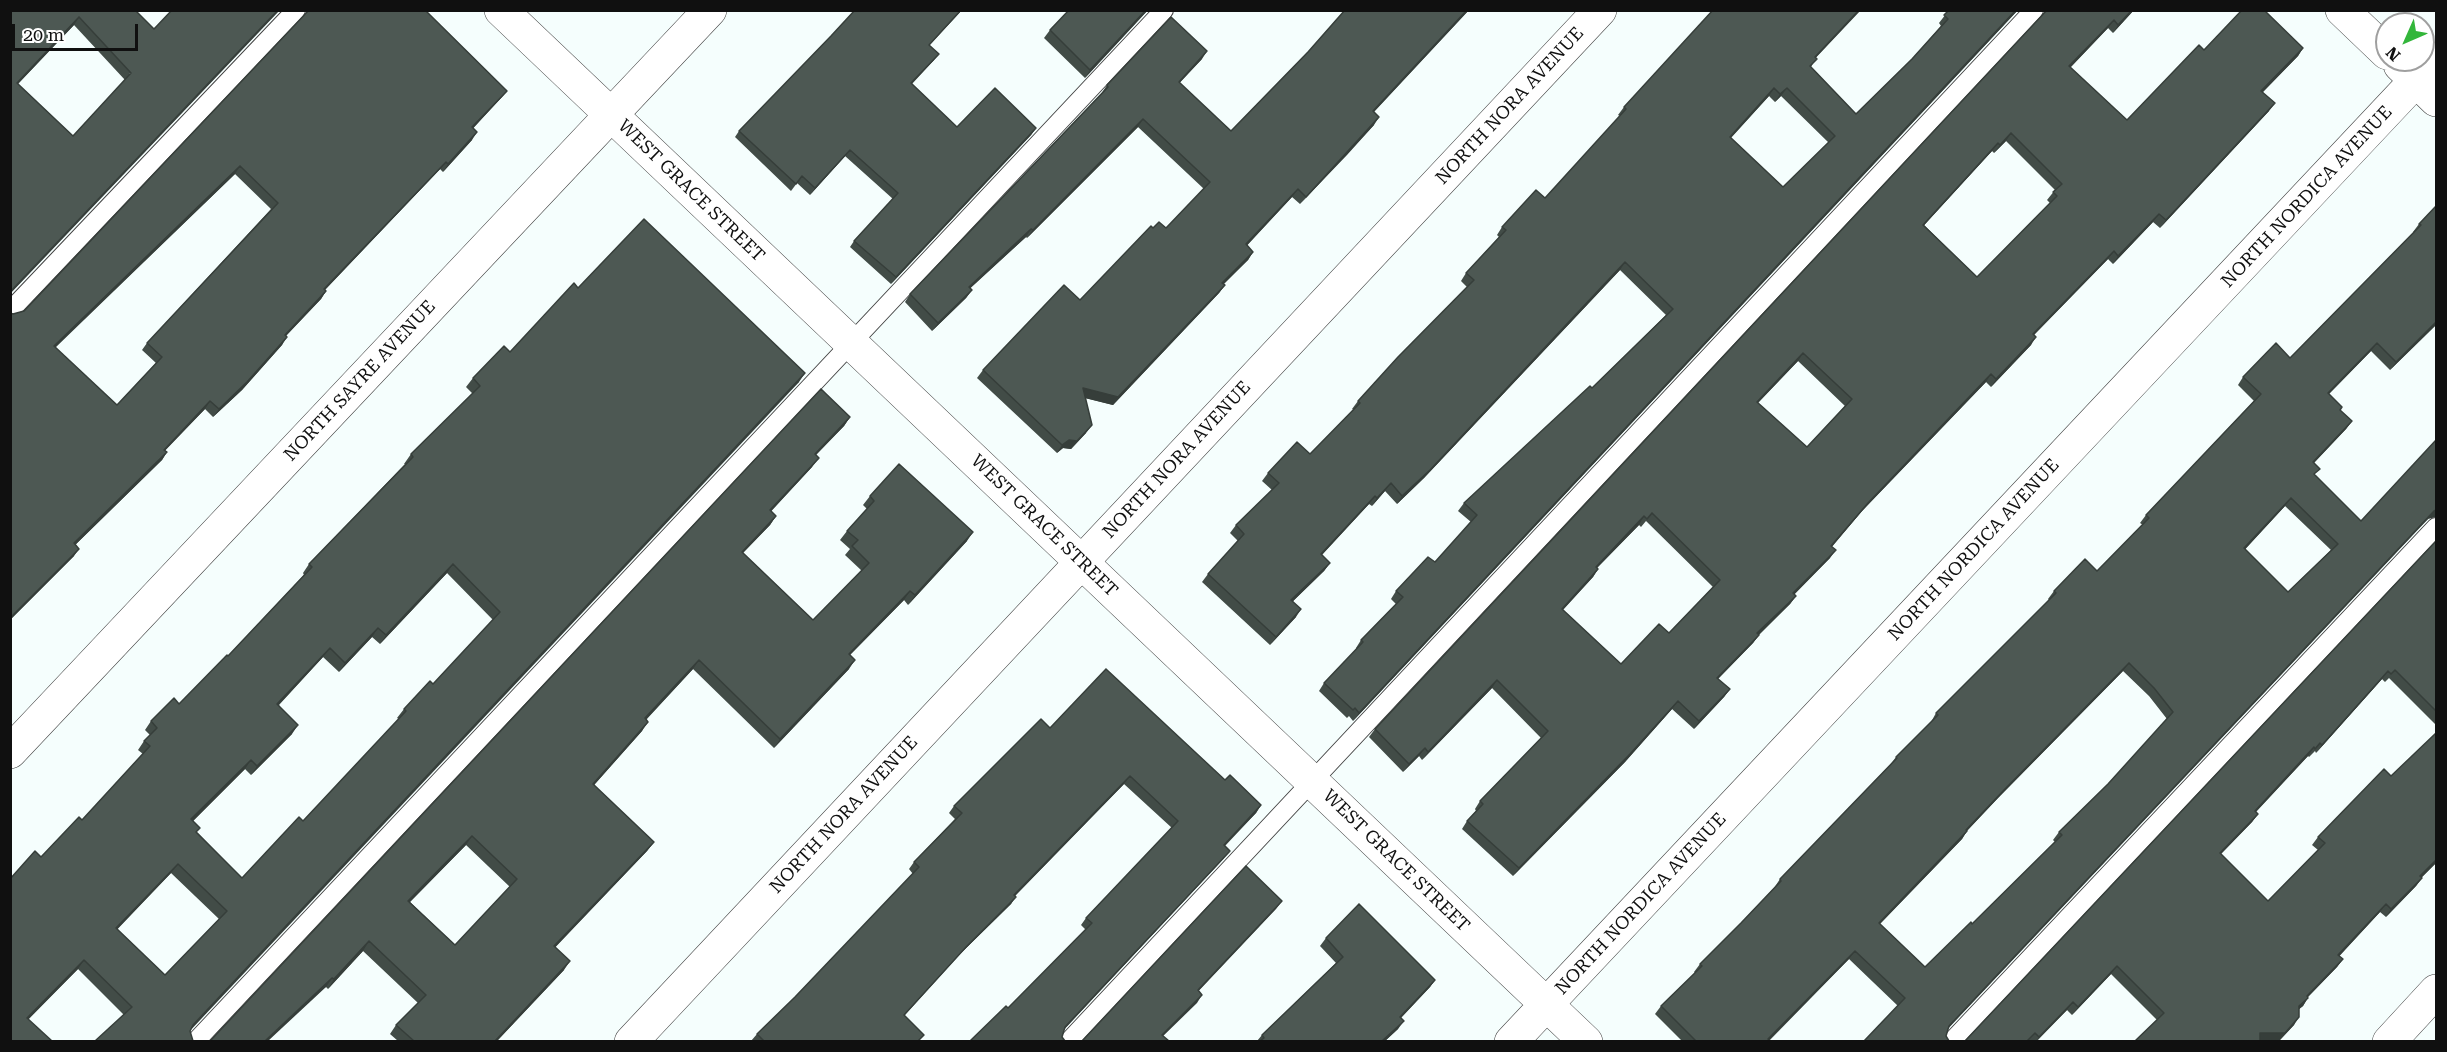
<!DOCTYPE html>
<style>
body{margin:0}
#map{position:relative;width:2447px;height:1052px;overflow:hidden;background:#f5fefd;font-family:"Roboto Serif",serif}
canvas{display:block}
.frame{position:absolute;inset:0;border:12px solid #101010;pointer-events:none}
.north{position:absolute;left:2375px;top:12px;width:60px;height:60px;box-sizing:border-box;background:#fff;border:2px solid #9f9f9f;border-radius:50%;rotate:225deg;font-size:16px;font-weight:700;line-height:24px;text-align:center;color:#101010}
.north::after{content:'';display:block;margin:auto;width:21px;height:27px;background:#33b63b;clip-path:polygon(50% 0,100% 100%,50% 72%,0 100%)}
.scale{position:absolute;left:12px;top:24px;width:126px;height:27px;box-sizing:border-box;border:3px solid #101010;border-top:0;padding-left:8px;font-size:18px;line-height:21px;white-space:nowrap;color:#101010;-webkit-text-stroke:4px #fff;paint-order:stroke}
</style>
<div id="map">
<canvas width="2447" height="1052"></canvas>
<div class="frame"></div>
<div class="north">N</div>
<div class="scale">20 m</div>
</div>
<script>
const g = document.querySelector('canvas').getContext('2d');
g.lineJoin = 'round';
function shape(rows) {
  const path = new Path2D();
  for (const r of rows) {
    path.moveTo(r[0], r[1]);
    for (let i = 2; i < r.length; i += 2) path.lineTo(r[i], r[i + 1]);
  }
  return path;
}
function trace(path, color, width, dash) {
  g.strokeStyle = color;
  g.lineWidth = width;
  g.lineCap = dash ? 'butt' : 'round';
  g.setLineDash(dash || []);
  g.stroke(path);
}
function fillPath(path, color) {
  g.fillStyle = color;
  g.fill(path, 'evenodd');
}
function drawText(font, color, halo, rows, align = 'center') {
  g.font = font + ' "Roboto Serif",serif';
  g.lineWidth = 6;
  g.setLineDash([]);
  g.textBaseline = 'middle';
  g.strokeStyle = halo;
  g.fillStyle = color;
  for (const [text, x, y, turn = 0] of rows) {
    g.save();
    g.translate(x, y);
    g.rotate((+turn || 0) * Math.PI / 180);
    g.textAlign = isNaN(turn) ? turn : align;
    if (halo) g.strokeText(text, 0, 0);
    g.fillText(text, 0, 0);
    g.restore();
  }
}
const lane = shape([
 [10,311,296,10],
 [195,1042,1164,10],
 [1068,1042,2034,10],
 [1951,1042,2436,527]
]);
const street = shape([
 [501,10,1586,1042],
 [2342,10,2387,53],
 [2400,65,2436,100],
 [10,752,710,10],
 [631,1042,1600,10],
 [1511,1042,2436,59],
 [2389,1042,2436,991]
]);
const wall = shape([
 [10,10,135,10,154,29,10,294],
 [74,25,125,80,73,136,18,84],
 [307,10,425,10,507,91,501,98,473,128,472,140,443,172,440,169,325,290,326,291,321,299,286,336,282,345,242,390,213,417,205,409,165,450,167,452,162,460,75,545,74,556,10,620,10,313,13,314,24,311,306,14],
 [235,174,271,209,147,343,142,350,156,363,117,405,55,348],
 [853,10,962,10,929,45,934,60,912,84,957,127,1036,128,1031,135,891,284,850,247,854,241,893,199,845,156,810,195,797,183,791,191,735,137,739,131,831,36,854,12],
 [1148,10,1085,78,1044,38,1050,30],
 [1345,10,1469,10,1374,112,1374,125,1300,204,1292,197,1247,245,1253,252,1248,260,1223,284,1225,285,1219,293,1113,405,1085,398,1086,433,1071,449,1063,448,1057,453,977,378,983,370,1080,300,1153,228,1166,228,1204,189,1138,127,1027,238,1026,237,970,288,972,290,966,298,932,331,905,302,910,294,1101,94,1107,85,1202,59,1179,83,1231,131,1308,52],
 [1949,10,2018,10,1353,721,1349,716,1347,718,1319,691,1324,683,1357,649,1356,648,1361,640,1396,604,1391,599,1396,591,1435,562,1471,522,1458,511,1464,503,1592,388,1666,315,1620,270,1424,478,1397,504,1385,491,1372,506,1369,504,1322,555,1330,563,1324,571,1293,601,1296,617,1270,645,1202,582,1208,574,1238,541,1230,533,1236,525,1272,490,1262,481,1268,473,1310,454,1354,410,1352,409,1358,401,1467,287,1461,281,1466,273,1499,237,1497,235,1502,227,1545,198,1620,116,1618,115,1624,107,1816,58,1811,67,1856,114,1912,59,1941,26,1939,23],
 [1769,96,1775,102,1781,96,1829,143,1783,187,1731,138],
 [2045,10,2134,10,2113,33,2108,28,2070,68,2127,120,2204,50,2303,48,2298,56,2263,92,2269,111,2160,228,2153,222,2113,264,2108,259,2034,335,2031,345,1991,387,1986,382,1862,511,1832,546,1830,558,1794,594,1796,596,1790,604,1759,635,1753,643,1718,679,1730,689,1724,697,1694,729,1672,709,1625,762,1513,876,1462,829,1467,821,1476,811,1475,809,1480,801,1541,738,1492,688,1422,760,1419,756,1403,772,1369,737,1375,729,2044,13],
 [2006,141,2055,190,2047,200,2050,203,1977,277,1924,225,1992,151,1994,153],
 [1798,361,1845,406,1807,447,1758,403],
 [1646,521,1713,587,1669,633,1621,664,1563,610,1593,577,1598,569,1597,568,1639,525,1641,527],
 [2436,206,2436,325,2390,370,2371,351,2329,394,2340,410,2352,421,2346,429,2314,463,2315,475,2361,521,2428,519,1898,1006,1849,959,1769,1041,1682,1041,1655,1014,1661,1006,1695,973,1694,972,1700,964,1741,923,1774,888,1780,879,1890,765,1896,757,1931,722,1936,713,2049,600,2048,599,2054,591,2097,571,2143,525,2140,523,2146,515,2254,401,2238,385,2243,377,2290,358,2414,232,2413,232,2419,224],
 [2285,506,2331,550,2288,592,2245,549],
 [2123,671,2149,696,2167,719,2108,784,2059,832,2053,840,2055,842,1972,924,1925,967,1880,924,1962,839,1967,831,1998,798],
 [578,288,799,382,124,1015,78,969,28,1019,10,1041,41,857,82,820,143,754,138,750,144,741,150,735,145,730,151,721,179,704,228,656,304,575,303,573,309,564,405,464,404,464,411,454,473,394,466,387,473,378,510,352],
 [447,573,493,620,433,684,404,709,397,718,399,719,303,821,242,878,197,832,193,821,245,769,251,775,292,734,279,705,323,657,339,672,372,637,380,644],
 [171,873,219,919,165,975,117,929],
 [850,417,844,426,816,455,812,467,771,511,776,516,770,525,743,553,813,620,862,571,845,555,850,549,840,540,847,531,867,509,863,505,870,496,967,541,908,605,904,600,850,655,849,669,774,748,693,669,646,720,642,731,594,785,654,842,647,851,555,947,564,970,497,1041,398,1041,390,1034,396,1025,418,1003,363,951,328,989,326,987,210,1041],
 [466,845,510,887,455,945,410,902],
 [2436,541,2436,725,2389,678,2385,682,2382,679,2316,753,2315,751,2309,757,2308,756,2256,812,2258,814,2252,822,2221,854,2268,901,2318,850,2312,845,2318,837,2436,863,2421,878,2422,878,2416,886,2386,917,2380,912,2339,956,2343,959,2337,967,2308,997,2303,1006,2299,1009,2294,1025,2279,1041,2135,1041,2157,1020,2111,974,2072,1015,2067,1010,2037,1041,1965,1041],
 [1050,728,1225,780,1261,805,1256,813,1225,846,1224,858,1064,1029,1008,1008,1086,930,1081,925,1086,918,1172,828,1124,784,1015,896,1011,904,960,954,904,1016,920,1041,751,1041,757,1034,795,997,913,874,909,869,914,862,955,819,949,813,954,806],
 [1326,938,1435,980,1430,987,1401,1018,1398,1029,1385,1041,1257,1041,1262,1035,1336,963,1320,946]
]);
const shadedWall = shape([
 [278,10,280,10,10,294,10,292],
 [961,10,962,10,924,51,929,45],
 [1146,10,1148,10,1085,78,1090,70],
 [1467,10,1469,10,1367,119,1373,111],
 [1859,10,1861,10,1809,65,1815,57],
 [2016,10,2018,10,1353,721,1359,713],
 [2132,10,2134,10,2113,33,2118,25],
 [79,17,74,25,12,90,17,83],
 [2114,20,2108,28,2064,74,2069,66],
 [2303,48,2298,56,2256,99,2261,91],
 [1207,51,1202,59,1173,90,1179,82],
 [939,54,934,60,906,89,911,83],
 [1774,88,1769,96,1724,145,1730,137],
 [1787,88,1781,96,1775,102,1780,94],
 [507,91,501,98,467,135,472,127],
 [2275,103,2269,111,2160,228,2166,220],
 [1379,117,1374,125,1347,155,1300,204,1306,197],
 [1143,119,1138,127,1027,238,1033,230],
 [1036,128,1031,135,891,284,896,277],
 [477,132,472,140,443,172,448,164],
 [2011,133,2006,141,1994,153,2000,145],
 [1998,143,1992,151,1917,233,1923,225],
 [850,150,845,156,810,195,815,188],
 [446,162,440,169,319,296,324,289],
 [240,166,235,174,48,354,54,346],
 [1298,189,1292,197,1241,252,1246,244],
 [2159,214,2153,222,2113,264,2118,256],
 [1031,229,1026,237,963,295,969,287],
 [2114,251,2108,259,2027,342,2033,334],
 [1253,252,1248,260,1217,291,1222,283],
 [1625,262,1620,270,1424,478,1397,504,1402,496],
 [1225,285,1219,293,1113,405,1077,396,1083,388],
 [972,290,966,298,932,331,938,323],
 [326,291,321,299,279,343,285,335],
 [2436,322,2436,325,2390,370,2396,362],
 [287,337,282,345,242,390,213,417,219,409],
 [2036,337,2031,345,1991,387,1996,379],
 [2377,343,2371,351,2322,401,2328,393],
 [1803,353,1798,361,1751,410,1757,402],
 [805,373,799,382,187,1034,193,1025],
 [1991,374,1986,382,1862,511,1826,554,1831,546,1868,503],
 [210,401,205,409,159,457,164,450],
 [850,417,844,426,808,463,815,454],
 [2352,421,2346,429,2307,470,2313,462],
 [1092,425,1086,433,1071,449,1063,448,1057,453,1062,445],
 [167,452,162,460,69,551,74,543],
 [819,458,812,467,764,519,770,510],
 [1391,483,1385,491,1372,506,1377,498],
 [1375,496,1369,504,1315,562,1321,554],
 [2291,498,2285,506,2239,556,2244,548],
 [2436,510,2436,517,2428,519,1943,1034,1949,1026,2434,511],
 [776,516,770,525,735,561,742,552],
 [1644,516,1639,525,1590,575,1596,567],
 [973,532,967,541,908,605,915,595],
 [79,549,74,556,10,620,10,618],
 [1836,550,1830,558,1788,601,1793,593],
 [1330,563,1324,571,1286,608,1291,600],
 [453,564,447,573,380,644,386,635],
 [1598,569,1593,577,1556,617,1562,609],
 [910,591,904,600,842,663,849,654],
 [1796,596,1790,604,1752,641,1757,633],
 [1301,609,1296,617,1270,645,1276,637],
 [378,628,372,637,339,672,345,663],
 [1759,635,1753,643,1711,686,1717,678],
 [330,648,323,657,271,713,277,704],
 [699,660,693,669,638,728,645,718],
 [855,660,849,669,774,748,780,739],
 [2129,663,2123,671,1998,798,1960,838,1966,830,2004,790],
 [2388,671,2382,679,2316,753,2322,745],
 [1497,680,1492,688,1422,760,1428,752],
 [1730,689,1724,697,1694,729,1699,721],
 [1678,701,1672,709,1625,762,1513,876,1519,868],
 [648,722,642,731,587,793,593,784],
 [298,725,292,734,251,775,257,766],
 [2314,747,2308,756,2249,819,2255,811],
 [1425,748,1419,756,1403,772,1409,764],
 [251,760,245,769,185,829,191,819],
 [1130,776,1124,784,1009,902,1014,895],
 [1261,805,1256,813,1218,852,1224,845],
 [2258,814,2252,822,2214,861,2220,853],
 [1967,831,1962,839,1873,931,1879,923],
 [472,836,466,845,402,910,408,901],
 [654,842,647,851,548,955,554,946],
 [1230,851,1224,858,1060,1034,1065,1027],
 [2436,860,2436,863,2414,885,2420,876],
 [178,864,171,873,110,937,116,928],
 [2422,878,2416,886,2386,917,2391,909],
 [1016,897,1011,904,960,954,898,1022,904,1015,966,947],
 [1282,901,1276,909,1192,998,1198,990],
 [2386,904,2380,912,2333,963,2338,955],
 [369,941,363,951,328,989,334,979],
 [1855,951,1849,959,1768,1041,1768,1039],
 [2343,959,2337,967,2302,1003,2308,998,2303,1006,2293,1014,2307,996],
 [84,960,78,969,21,1027,27,1018],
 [570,961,564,970,497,1041,495,1041],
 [2117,966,2111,974,2072,1015,2078,1007],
 [332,978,326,987,268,1041,265,1041],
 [1435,980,1430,987,1394,1025,1400,1017],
 [1202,995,1197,1003,1158,1041,1162,1035],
 [2073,1002,2067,1010,2036,1041,2039,1037],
 [2299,1017,2294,1025,2279,1041,2255,1041,2260,1033],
 [1404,1021,1398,1029,1385,1041,1382,1041]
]);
const building = shape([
 [10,10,135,10,154,29,172,10,278,10,10,292,10,10],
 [79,17,131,73,73,136,17,83,79,17],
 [309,10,425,10,507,91,472,127,477,132,448,164,446,162,324,289,326,291,285,335,287,337,247,382,219,409,210,401,164,450,167,452,74,543,79,549,10,618,10,313,13,314,24,311,309,10],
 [240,166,278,203,147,343,162,357,117,405,54,346,240,166],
 [855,10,961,10,929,45,939,54,911,83,957,127,995,88,1036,128,896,277,854,241,898,193,850,150,815,188,802,176,796,184,739,131,831,36,855,10],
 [1069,10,1146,10,1090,70,1050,30,1069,10],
 [1345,10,1467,10,1373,111,1379,117,1306,197,1298,189,1246,244,1253,252,1222,283,1225,285,1118,397,1083,388,1092,425,1077,441,1069,440,1062,445,983,370,1064,285,1080,300,1151,226,1153,228,1159,222,1166,228,1210,182,1143,119,1033,230,1031,229,969,287,972,290,938,323,910,294,1108,87,1107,85,1171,17,1207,51,1179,82,1231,131,1308,52,1345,10],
 [1713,10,1859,10,1815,57,1817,59,1810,66,1856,114,1912,59,1948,19,1944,15,1949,10,2016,10,1359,713,1355,708,1353,710,1324,683,1363,642,1361,640,1403,597,1396,591,1428,557,1435,562,1477,515,1464,503,1590,386,1592,388,1673,309,1625,262,1430,470,1402,496,1391,483,1377,498,1375,496,1321,554,1330,563,1291,600,1301,609,1276,637,1208,574,1244,534,1236,525,1279,483,1268,473,1297,442,1310,454,1360,403,1358,401,1398,357,1474,280,1466,273,1506,230,1502,227,1536,190,1545,198,1626,109,1624,107,1713,10],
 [1774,88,1780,94,1787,88,1835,136,1783,187,1730,137,1774,88],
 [2047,10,2132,10,2118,25,2114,20,2069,66,2127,120,2199,45,2204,50,2242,10,2264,10,2303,48,2261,91,2275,103,2166,220,2159,214,2118,256,2114,251,2033,334,2036,337,1996,379,1991,374,1868,503,1831,546,1836,550,1793,593,1796,596,1757,633,1759,635,1717,678,1730,689,1699,721,1678,701,1630,754,1519,868,1467,821,1483,804,1480,801,1548,731,1497,680,1428,752,1425,748,1409,764,1375,729,2047,10],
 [2011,133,2062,184,2053,192,2057,196,1977,277,1923,225,1998,143,2000,145,2011,133],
 [1803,353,1852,399,1807,447,1757,402,1803,353],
 [1652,513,1720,580,1669,633,1659,624,1621,664,1562,609,1598,569,1596,567,1644,516,1647,519,1652,513],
 [2436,206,2436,322,2396,362,2377,343,2328,393,2342,407,2340,410,2352,421,2313,462,2320,469,2314,474,2361,521,2436,440,2436,510,2434,511,1949,1026,1946,1036,1949,1041,1864,1041,1905,998,1855,951,1768,1039,1769,1040,1768,1041,1696,1041,1661,1006,1702,966,1700,964,1741,923,1781,881,1780,879,1897,758,1896,757,1938,715,1936,713,2056,593,2054,591,2085,559,2097,571,2149,518,2146,515,2261,394,2243,377,2276,343,2290,358,2421,225,2419,224,2436,206],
 [2291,498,2338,544,2288,592,2244,548,2291,498],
 [2129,663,2154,688,2173,712,2108,784,2059,832,2062,835,1972,924,1971,922,1925,967,1879,923,1967,831,1966,830,2004,790,2129,663],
 [644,219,805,373,193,1025,190,1031,193,1041,195,1041,95,1041,132,1007,84,960,27,1018,52,1041,10,1041,10,879,35,851,41,857,79,817,82,820,150,746,144,741,157,728,151,721,174,698,179,704,227,655,228,656,312,567,309,564,413,457,411,454,480,386,473,378,504,346,510,352,574,283,578,288,644,219],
 [453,564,500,612,433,684,430,681,404,709,406,711,303,821,299,817,242,878,196,832,200,828,191,819,251,760,257,766,298,725,277,704,330,648,345,663,378,628,386,635,453,564],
 [178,864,227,911,165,975,116,928,178,864],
 [821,389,850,417,815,454,819,458,770,510,776,516,742,552,813,620,869,563,852,546,858,540,847,531,874,501,870,496,899,464,973,532,915,595,910,591,849,654,855,660,780,739,699,660,645,718,648,722,593,784,654,842,554,946,570,961,495,1041,414,1041,396,1025,426,995,369,941,334,979,332,978,265,1041,207,1041,210,1041,821,389],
 [472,836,517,879,455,945,408,901,472,836],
 [2436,541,2436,711,2395,670,2391,674,2388,671,2322,745,2320,743,2315,749,2314,747,2255,811,2258,814,2220,853,2268,901,2325,843,2318,837,2384,769,2391,776,2436,733,2436,860,2420,876,2422,878,2391,909,2386,904,2338,955,2343,959,2307,996,2308,998,2299,1006,2299,1017,2285,1033,2260,1033,2260,1041,2135,1041,2164,1013,2117,966,2078,1007,2073,1002,2039,1037,2035,1033,2027,1041,1965,1041,2436,541],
 [1106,669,1225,780,1230,775,1261,805,1224,845,1230,851,1065,1027,1062,1037,1065,1041,970,1041,1006,1006,1008,1008,1092,923,1086,918,1178,821,1130,776,1014,895,1016,897,966,947,904,1015,924,1035,918,1041,764,1041,757,1034,795,997,919,867,914,862,962,813,954,806,1041,719,1050,728,1106,669],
 [1246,866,1282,901,1198,990,1202,995,1162,1035,1169,1041,1082,1041,1246,866],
 [1359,904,1435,980,1400,1017,1404,1021,1382,1041,1260,1041,1264,1038,1262,1035,1343,957,1326,938,1359,904]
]);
const streetNames = [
 ["NORTH NORA AVENUE",1510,106,-47],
 ["WEST GRACE STREET",691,191,44],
 ["NORTH NORDICA AVENUE",2307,197,-47],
 ["NORTH SAYRE AVENUE",360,381,-47],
 ["NORTH NORA AVENUE",1177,460,-47],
 ["WEST GRACE STREET",1044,526,44],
 ["NORTH NORDICA AVENUE",1974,550,-47],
 ["NORTH NORA AVENUE",844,815,-47],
 ["WEST GRACE STREET",1396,861,44],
 ["NORTH NORDICA AVENUE",1641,904,-47]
];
trace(lane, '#434343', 20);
trace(street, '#434343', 34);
trace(lane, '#fff', 18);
trace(street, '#fff', 33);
fillPath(wall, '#424c47');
fillPath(shadedWall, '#363e3a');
fillPath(building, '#4d5853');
trace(building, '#363e3a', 1.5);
drawText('18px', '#101010', '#fff', streetNames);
</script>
